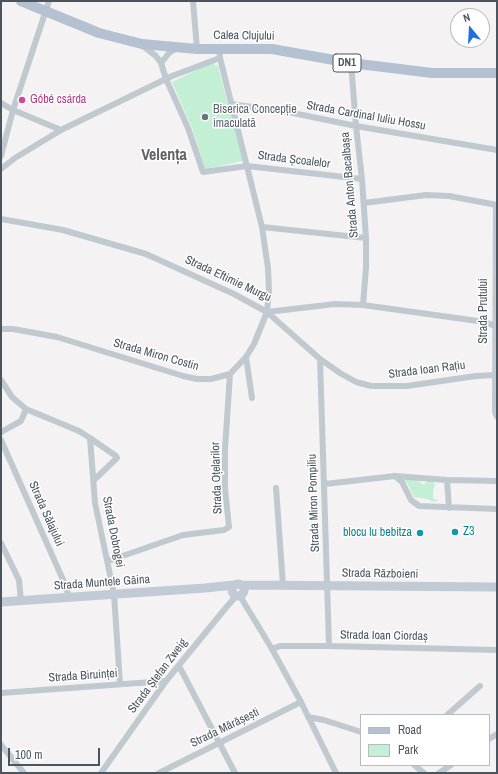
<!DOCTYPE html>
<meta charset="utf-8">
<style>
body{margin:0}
#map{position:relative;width:498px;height:774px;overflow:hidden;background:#f4f2f2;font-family:"Archivo Narrow",sans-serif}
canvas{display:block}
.frame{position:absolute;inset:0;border:2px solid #4a555f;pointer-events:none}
.legend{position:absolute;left:360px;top:714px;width:130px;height:52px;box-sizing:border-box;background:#fff;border:1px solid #b7bbbf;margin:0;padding:5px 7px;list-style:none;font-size:12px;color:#4a555f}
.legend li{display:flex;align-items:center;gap:8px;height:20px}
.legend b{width:20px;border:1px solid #b7bbbf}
.north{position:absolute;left:450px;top:8px;width:40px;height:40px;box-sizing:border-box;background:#fff;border:1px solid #b7bbbf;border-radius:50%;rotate:342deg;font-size:11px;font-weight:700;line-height:16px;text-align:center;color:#4a555f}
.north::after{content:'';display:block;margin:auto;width:14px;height:18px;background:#1e6fe2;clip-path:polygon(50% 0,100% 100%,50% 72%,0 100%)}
.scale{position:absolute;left:8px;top:748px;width:92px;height:18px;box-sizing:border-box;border:2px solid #4a555f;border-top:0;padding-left:5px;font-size:12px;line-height:14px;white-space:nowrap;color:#4a555f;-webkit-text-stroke:3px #fff;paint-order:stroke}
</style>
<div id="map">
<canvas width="498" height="774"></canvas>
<div class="frame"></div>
<ul class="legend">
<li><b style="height:5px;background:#b3c1d0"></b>Road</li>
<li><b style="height:11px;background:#c3efd5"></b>Park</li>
</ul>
<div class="north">N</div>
<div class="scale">100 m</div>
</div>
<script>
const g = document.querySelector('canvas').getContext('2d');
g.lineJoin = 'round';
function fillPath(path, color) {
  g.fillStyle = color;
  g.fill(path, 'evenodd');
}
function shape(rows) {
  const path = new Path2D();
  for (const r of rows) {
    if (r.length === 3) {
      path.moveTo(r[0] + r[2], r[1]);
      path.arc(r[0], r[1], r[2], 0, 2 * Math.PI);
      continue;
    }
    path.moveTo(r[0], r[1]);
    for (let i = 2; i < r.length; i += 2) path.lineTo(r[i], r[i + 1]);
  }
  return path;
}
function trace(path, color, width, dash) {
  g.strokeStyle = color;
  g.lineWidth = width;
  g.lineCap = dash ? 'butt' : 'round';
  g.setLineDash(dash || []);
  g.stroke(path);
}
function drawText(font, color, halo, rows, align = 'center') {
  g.font = font + ' "Archivo Narrow",sans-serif';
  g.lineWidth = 3;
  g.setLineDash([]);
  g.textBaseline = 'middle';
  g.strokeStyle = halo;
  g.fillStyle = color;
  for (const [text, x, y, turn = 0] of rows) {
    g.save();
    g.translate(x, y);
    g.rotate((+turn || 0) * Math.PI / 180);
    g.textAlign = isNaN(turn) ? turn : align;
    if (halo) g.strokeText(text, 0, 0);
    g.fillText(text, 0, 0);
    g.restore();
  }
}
const green = shape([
 [211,63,218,66,243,161,205,169,192,128,172,82],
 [415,479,424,485,427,481,432,481,435,484,433,491,433,499,439,500,434,502,427,499,414,497,407,483,404,480]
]);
const street = shape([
 [193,1,197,49],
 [143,46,156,56,161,63,166,79,188,128,203,172,247,166,362,179],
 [161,63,169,53,177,48],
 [351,63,356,126,362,179,366,238,366,268,363,305],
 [1,103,13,110,61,130],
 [231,104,288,112,356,126,497,150],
 [1,156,13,110,49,1],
 [1,169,15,158,61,130,172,76,220,58],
 [364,203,426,195,449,196,497,205],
 [496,205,495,412,497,417],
 [1,219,63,230,146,254,234,294,267,312,320,359,340,373,356,382,371,386,407,386,476,376,495,375],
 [262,227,366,238],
 [267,312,335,304,363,305,485,322,495,326,497,329],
 [1,329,13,329,57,337,183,376,197,379,211,379,230,374,246,357,254,344,267,312,269,291,268,268,262,227,220,58,219,48],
 [246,357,252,398],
 [320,359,329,646],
 [1,380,12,397,26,409,79,431,90,438,95,503,114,594,120,684],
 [1,432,21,421,26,409],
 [90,438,116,456,117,458,94,480],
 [1,440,64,582,69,597],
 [395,476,402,482,411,500,419,506,497,509],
 [447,480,449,508],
 [325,484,395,476,447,480,497,481],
 [276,488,283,585],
 [1,543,19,580,21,601],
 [108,561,183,535,224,530,229,527,225,488,225,449,230,374],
 [240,596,272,649,301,702,336,773],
 [272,649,280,646,329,646,497,650],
 [179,666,235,773],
 [1,693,166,681],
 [447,715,480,686],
 [308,717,324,720,361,732],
 [489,739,497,734],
 [1,745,24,773],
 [414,765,424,773],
 [101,773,166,681,224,610,236,596],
 [159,773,301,702],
 [439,773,451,765]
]);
const secondary = shape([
 [238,590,6],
 [241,585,497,587],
 [1,602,205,588,234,585]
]);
const primary = shape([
 [21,1,99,33,142,44,197,49,272,49,351,63,432,73,497,73]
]);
const markers = [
 [22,100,4,"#d1479c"],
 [205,117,4,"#6b7280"],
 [455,532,4,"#0f9aa8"],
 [420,533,4,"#0f9aa8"]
];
const shields = [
 [347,63,28]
];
const shieldNames = [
 ["DN1",347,63]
];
const streetNames = [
 ["Calea Clujului",244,36,1],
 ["Strada Cardinal Iuliu Hossu",366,116,10],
 ["Strada Școalelor",294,160,7],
 ["Strada Anton Bacalbașa",350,185,-95],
 ["Strada Eftimie Murgu",228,279,25],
 ["Strada Prutului",484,311,-90],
 ["Strada Miron Costin",156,355,16],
 ["Strada Ioan Rațiu",427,370,-7],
 ["Strada Oțelarilor",217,478,-92],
 ["Strada Miron Pompiliu",314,503,-92],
 ["Strada Sălajului",46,514,66],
 ["Strada Dobrogei",113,532,79],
 ["Strada Războieni",380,574,1],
 ["Strada Muntele Găina",102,583,-4],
 ["Strada Ioan Ciordaș",384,636,1],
 ["Strada Biruinței",83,676,-4],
 ["Strada Ștefan Zweig",158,676,-53],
 ["Strada Mărășești",225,728,-26]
];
const hotelNames = [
 ["Góbé csárda",30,100]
];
const worshipNames = [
 ["Biserica Concepție",213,110],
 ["imaculată",213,124]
];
const cultureNames = [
 ["Z3",463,532],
 ["blocu lu bebitza",412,533,"right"]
];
const districtNames = [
 ["Velența",164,156]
];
fillPath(green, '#c3efd5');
trace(street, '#c0c9d0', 6);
trace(secondary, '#c1cad5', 9);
trace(primary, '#b3c1d0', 10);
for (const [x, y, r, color] of markers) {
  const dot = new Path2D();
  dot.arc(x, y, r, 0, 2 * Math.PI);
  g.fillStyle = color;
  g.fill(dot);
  trace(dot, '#fff', 1.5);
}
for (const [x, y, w] of shields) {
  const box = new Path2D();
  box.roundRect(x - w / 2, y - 9, w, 18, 3);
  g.fillStyle = '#fff';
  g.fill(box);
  trace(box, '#4a555f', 1);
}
drawText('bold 11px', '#4a555f', null, shieldNames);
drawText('12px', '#4a555f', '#fff', streetNames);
drawText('12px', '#b23c85', '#fff', hotelNames, 'left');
drawText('12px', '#5b616d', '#fff', worshipNames, 'left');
drawText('12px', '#0d838f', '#fff', cultureNames, 'left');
drawText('bold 16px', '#5e6267', '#fff', districtNames);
</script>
